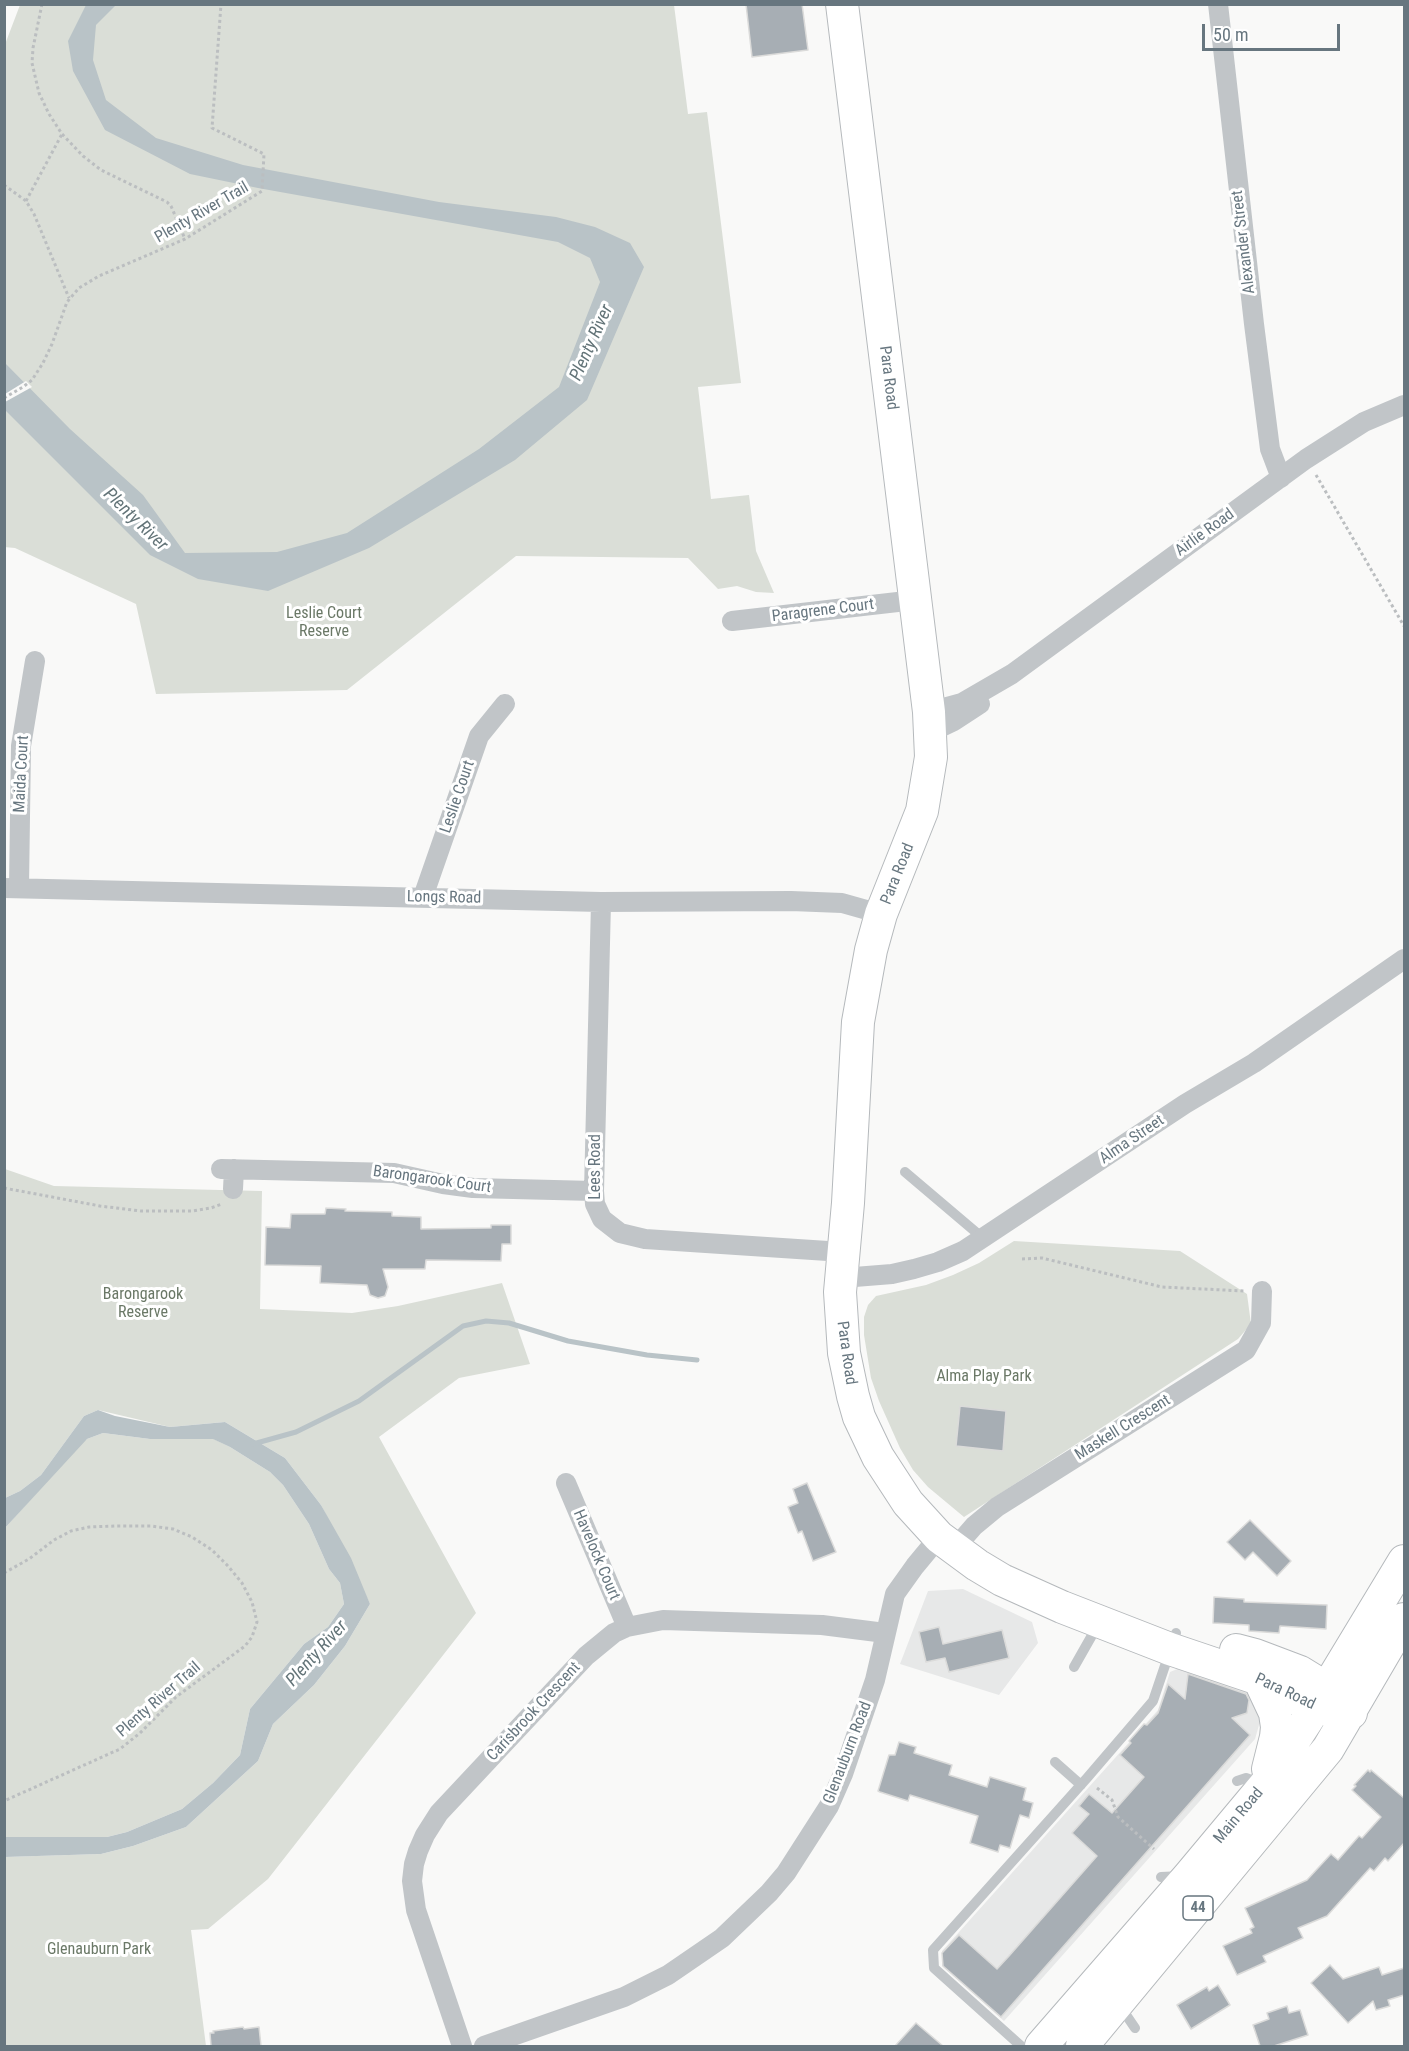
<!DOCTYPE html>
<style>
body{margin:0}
#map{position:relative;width:1409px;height:2051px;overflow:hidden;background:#f9f9f8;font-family:"Roboto Condensed",sans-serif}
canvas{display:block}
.frame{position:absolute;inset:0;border:6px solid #67767f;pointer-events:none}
.scale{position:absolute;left:1202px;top:24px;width:138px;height:27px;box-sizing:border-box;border:3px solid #67767f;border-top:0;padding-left:8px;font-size:18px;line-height:21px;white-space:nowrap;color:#67767f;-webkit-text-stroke:4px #fff;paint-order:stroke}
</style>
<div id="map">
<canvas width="1409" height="2051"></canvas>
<div class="frame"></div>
<div class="scale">50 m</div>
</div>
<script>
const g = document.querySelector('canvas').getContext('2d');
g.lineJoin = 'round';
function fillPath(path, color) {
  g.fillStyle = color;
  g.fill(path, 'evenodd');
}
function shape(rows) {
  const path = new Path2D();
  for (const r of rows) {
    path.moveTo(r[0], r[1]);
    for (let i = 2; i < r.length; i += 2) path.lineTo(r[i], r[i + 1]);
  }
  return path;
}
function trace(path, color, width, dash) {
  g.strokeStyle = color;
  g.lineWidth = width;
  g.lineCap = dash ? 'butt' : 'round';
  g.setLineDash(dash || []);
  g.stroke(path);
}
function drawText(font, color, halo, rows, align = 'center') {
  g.font = font + ' "Roboto Condensed",sans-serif';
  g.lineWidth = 6;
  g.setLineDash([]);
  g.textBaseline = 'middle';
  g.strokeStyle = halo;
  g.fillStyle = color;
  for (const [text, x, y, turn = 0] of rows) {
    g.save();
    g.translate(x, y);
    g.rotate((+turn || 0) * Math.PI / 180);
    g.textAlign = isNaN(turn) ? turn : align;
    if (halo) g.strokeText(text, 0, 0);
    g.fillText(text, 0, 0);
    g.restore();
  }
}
const built = shape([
 [963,1589,1032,1622,1038,1643,999,1695,900,1664,928,1591],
 [1182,1667,1238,1684,1250,1693,1261,1718,1255,1739,1004,2021,942,1966,942,1951,1158,1710,1170,1672]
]);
const green = shape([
 [20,5,674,5,688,114,707,112,741,383,698,387,711,499,749,495,756,551,774,593,756,592,737,586,718,589,688,558,516,556,347,690,156,694,136,604,15,548,4,547,4,47],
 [5,1169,54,1186,262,1191,260,1309,352,1313,398,1306,502,1283,530,1364,459,1378,379,1437,476,1613,268,1879,208,1929,191,1930,206,2046,5,2046,4,1857,101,1854,133,1846,186,1827,258,1761,273,1724,314,1685,345,1646,370,1604,321,1505,285,1458,225,1422,170,1427,98,1410,84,1416,41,1475,20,1491,5,1498],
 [1014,1241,1180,1251,1247,1294,1251,1324,1238,1339,964,1517,928,1487,913,1470,900,1448,879,1401,871,1378,864,1335,864,1317,868,1305,876,1296,926,1285,953,1275,979,1263],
 [103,1433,150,1439,214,1439,230,1447,270,1472,283,1485,309,1524,329,1569,340,1583,344,1604,328,1627,304,1644,250,1709,240,1755,213,1783,182,1809,127,1832,107,1837,5,1837,5,1528,80,1444,87,1439]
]);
const water = shape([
 [86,5,116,5,96,25,93,60,106,100,156,138,243,165,439,202,556,217,595,227,630,243,644,267,587,400,515,460,369,548,268,591,198,579,150,555,5,410,4,362,70,429,143,495,185,553,277,552,347,533,479,449,559,387,600,282,590,258,558,242,258,188,190,174,105,130,73,71,68,41],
 [98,1410,115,1416,170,1427,225,1422,285,1458,321,1505,351,1558,370,1604,345,1646,314,1685,273,1724,258,1761,186,1827,133,1846,101,1854,5,1857,5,1837,107,1837,127,1832,182,1809,213,1783,240,1755,250,1709,304,1644,328,1627,344,1604,340,1583,329,1569,309,1524,283,1485,270,1472,230,1447,213,1439,150,1439,103,1433,87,1439,5,1528,5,1498,20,1491,41,1475,84,1416]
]);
const pier = shape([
 [26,381,32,387,5,402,5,394]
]);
const stream = shape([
 [253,1444,296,1432,359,1401,463,1326,486,1321,509,1323,568,1341,647,1355,697,1360]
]);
const building = shape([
 [746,4,802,4,808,50,752,57,746,4],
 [326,1208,346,1209,345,1211,392,1212,392,1216,421,1217,421,1229,491,1228,491,1225,511,1225,511,1244,502,1244,501,1261,426,1260,425,1269,383,1269,388,1287,385,1296,378,1298,370,1295,367,1285,320,1283,321,1266,265,1265,266,1227,290,1228,291,1214,325,1214,326,1208],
 [960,1406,1006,1411,1003,1451,956,1446,960,1406],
 [807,1483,836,1552,813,1561,802,1531,798,1533,788,1507,798,1503,793,1489,807,1483],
 [1250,1520,1291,1561,1277,1576,1253,1552,1245,1560,1227,1542,1250,1520],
 [1214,1597,1244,1599,1244,1602,1327,1605,1326,1629,1280,1626,1279,1633,1249,1631,1249,1625,1213,1623,1214,1597],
 [939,1627,943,1644,1002,1630,1009,1658,949,1672,945,1658,926,1662,919,1632,939,1627],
 [1188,1674,1246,1694,1249,1700,1247,1713,1232,1718,1250,1735,1001,2017,943,1966,942,1953,959,1935,997,1969,1009,1956,1097,1856,1072,1833,1089,1814,1079,1806,1089,1794,1112,1813,1144,1777,1120,1755,1131,1743,1129,1741,1144,1724,1147,1725,1158,1713,1168,1684,1185,1699,1188,1674],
 [899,1742,916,1747,914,1753,952,1765,949,1775,987,1787,990,1777,1026,1788,1023,1800,1033,1803,1029,1818,1020,1815,1010,1848,1000,1845,998,1852,970,1843,978,1816,910,1795,908,1801,880,1792,878,1791,889,1755,895,1755,899,1742],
 [1368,1770,1370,1772,1371,1770,1404,1798,1404,1843,1388,1861,1385,1858,1374,1871,1370,1868,1327,1916,1298,1928,1303,1938,1263,1956,1266,1962,1237,1975,1223,1946,1252,1933,1250,1929,1254,1927,1245,1908,1307,1880,1331,1854,1338,1860,1359,1836,1362,1838,1381,1817,1352,1790,1356,1786,1354,1785,1368,1770],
 [1330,1965,1343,1979,1379,1967,1382,1975,1404,1968,1404,1995,1388,2000,1390,2006,1376,2010,1373,2001,1348,2023,1311,1983,1330,1965],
 [1218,1985,1230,2005,1191,2029,1177,2005,1207,1987,1209,1991,1218,1985],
 [1287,2006,1289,2013,1300,2010,1308,2035,1274,2046,1260,2046,1253,2025,1269,2019,1267,2013,1287,2006],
 [916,2023,943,2046,895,2046,916,2023],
 [243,2027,244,2029,259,2027,261,2046,211,2046,210,2033,214,2033,213,2031,243,2027]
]);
const path = shape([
 [42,4,33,48,32,63,39,93,49,114,62,134,83,156,101,170,167,202,171,206,185,239],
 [4,185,26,201,34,214,69,298],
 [26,201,62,134],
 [4,398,23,387,32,380,43,363,52,344,67,302,79,288,99,276,185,239,262,191,264,154,212,128,221,4],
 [1316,475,1404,626],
 [4,1188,100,1206,141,1211,192,1211,211,1208,222,1204],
 [1022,1259,1042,1258,1162,1287,1244,1291],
 [4,1573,29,1559,54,1540,71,1531,89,1527,115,1526,151,1526,173,1529,192,1537,212,1550,228,1566,242,1583,252,1602,257,1622,252,1637,245,1646,176,1697,140,1733,120,1749,4,1801],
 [1097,1788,1112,1800,1118,1817,1154,1849]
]);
const lane = shape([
 [905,1172,984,1239],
 [1074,1667,1099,1623],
 [1055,1762,1081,1785],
 [1237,1781,1246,1778,1262,1784],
 [1161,1877,1182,1876],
 [1120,2006,1135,2028],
 [1021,2046,934,1968,933,1950,1087,1778,1153,1701,1176,1633]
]);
const street = shape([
 [1218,4,1254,324,1270,449,1281,478],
 [732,621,915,600],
 [929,712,962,703,1012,674,1306,459,1364,422,1404,405],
 [931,732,954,721,980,704],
 [19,887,21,746,35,661],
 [4,888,601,902,791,901,842,903,881,914],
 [423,897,479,736,505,704],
 [601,902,594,1191,595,1204,602,1219,620,1233,645,1239,843,1252],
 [221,1169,394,1173,443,1184,473,1188,594,1191],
 [233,1189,234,1169],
 [842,1278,892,1274,914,1269,938,1262,963,1251,1185,1104,1254,1063,1404,959],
 [566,1483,627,1627],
 [954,1549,974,1526,997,1507,1246,1350,1261,1323,1262,1291],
 [462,2046,416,1910,412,1881,414,1864,418,1851,425,1835,439,1813,586,1656,614,1633,627,1627,663,1620,822,1625,885,1633],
 [484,2046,624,1997,668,1975,722,1938,769,1893,786,1873,829,1806,843,1774,875,1680,895,1594,915,1566,939,1537]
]);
const primary = shape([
 [842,4,929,712,931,757,922,811,881,914,871,950,858,1022,848,1203,840,1292,844,1353,853,1396,859,1417,878,1457,908,1503,939,1537,977,1565,1002,1580,1062,1607,1170,1649,1259,1679,1315,1708,1351,1713],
 [1236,1650,1255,1655,1300,1672,1326,1688,1340,1702],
 [1259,1679,1275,1713,1277,1727,1276,1737,1268,1769],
 [1041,2046,1189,1876,1265,1785,1315,1708,1404,1561],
 [1082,2046,1328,1749,1404,1619]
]);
const shields = [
 [1198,1908,30]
];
const shieldNames = [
 ["44",1198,1908]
];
const streetNames = [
 ["Plenty River Trail",202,213,-30],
 ["Alexander Street",1244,242,-97],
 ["Para Road",888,378,83],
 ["Airlie Road",1205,533,-36],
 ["Paragrene Court",823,611,-7],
 ["Maida Court",22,774,-87],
 ["Leslie Court",458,797,-71],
 ["Para Road",898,874,-68],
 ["Longs Road",444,898,1],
 ["Alma Street",1132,1140,-34],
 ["Lees Road",596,1167,-90],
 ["Barongarook Court",432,1180,8],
 ["Para Road",846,1353,82],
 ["Maskell Crescent",1123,1428,-32],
 ["Havelock Court",596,1555,67],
 ["Para Road",1285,1692,25],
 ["Plenty River Trail",159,1700,-41],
 ["Carisbrook Crescent",534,1712,-47],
 ["Glenauburn Road",848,1753,-69],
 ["Main Road",1239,1816,-50]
];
const parkNames = [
 ["Leslie Court",324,614],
 ["Reserve",324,632],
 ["Barongarook",143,1295],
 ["Reserve",143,1313],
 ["Alma Play Park",984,1377],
 ["Glenauburn Park",99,1950]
];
const waterNames = [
 ["Plenty River",592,343,-66],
 ["Plenty River",135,520,44],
 ["Plenty River",317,1654,-48]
];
fillPath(built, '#e7e8e8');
fillPath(green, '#daded7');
fillPath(water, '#b9c3c7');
fillPath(pier, '#f9f9f8');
trace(stream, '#b9c3c7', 5);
fillPath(building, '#a7aeb4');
trace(building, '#dbdbda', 1.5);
trace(primary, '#b5b9bc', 34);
trace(path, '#bbbec0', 3, [3, 3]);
trace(lane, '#c1c5c8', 10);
trace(street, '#c1c5c8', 20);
trace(primary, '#fff', 32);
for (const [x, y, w] of shields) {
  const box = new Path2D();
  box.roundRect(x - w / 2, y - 12, w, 24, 4.5);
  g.fillStyle = '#fff';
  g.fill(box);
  trace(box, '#67767f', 1.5);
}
drawText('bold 15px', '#67767f', null, shieldNames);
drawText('16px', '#67767f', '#fff', streetNames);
drawText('16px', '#6a7866', '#fff', parkNames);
drawText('italic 18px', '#637478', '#fff', waterNames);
</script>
